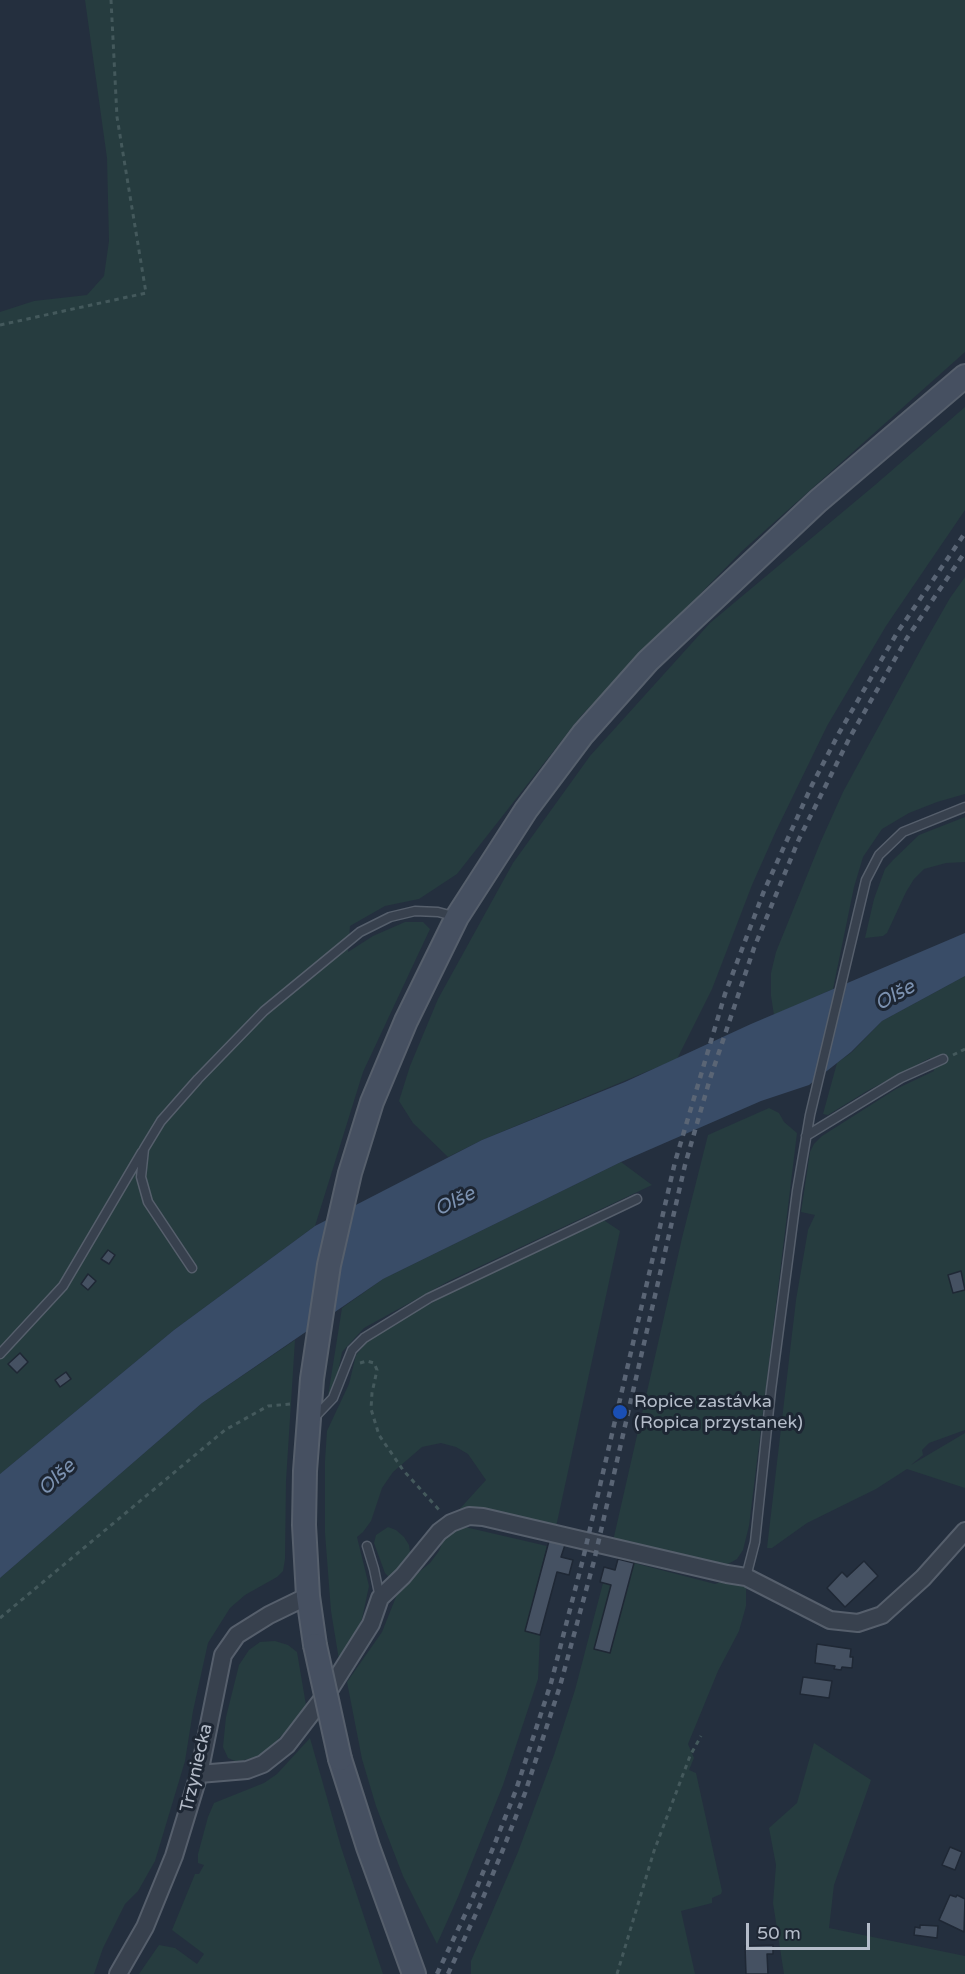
<!DOCTYPE html>
<meta charset="utf-8">
<style>
body{margin:0}
#map{position:relative;width:965px;height:1974px;overflow:hidden;background:#242f3e;font-family:"Varela Round",sans-serif}
canvas{display:block}
.scale{position:absolute;left:746px;top:1923px;width:124px;height:27px;box-sizing:border-box;border:3px solid #b4bcc9;border-top:0;padding-left:8px;font-size:18px;line-height:21px;white-space:nowrap;color:#b4bcc9;-webkit-text-stroke:4px #1d2633;paint-order:stroke}
</style>
<div id="map">
<canvas width="965" height="1974"></canvas>
<div class="scale">50 m</div>
</div>
<script>
const g = document.querySelector('canvas').getContext('2d');
g.lineJoin = 'round';
function fillPath(path, color) {
  g.fillStyle = color;
  g.fill(path, 'evenodd');
}
function shape(rows) {
  const path = new Path2D();
  for (const r of rows) {
    path.moveTo(r[0], r[1]);
    for (let i = 2; i < r.length; i += 2) path.lineTo(r[i], r[i + 1]);
  }
  return path;
}
function trace(path, color, width, dash) {
  g.strokeStyle = color;
  g.lineWidth = width;
  g.lineCap = dash ? 'butt' : 'round';
  g.setLineDash(dash || []);
  g.stroke(path);
}
function drawText(font, color, halo, rows, align = 'center') {
  g.font = font + ' "Varela Round",sans-serif';
  g.lineWidth = 6;
  g.setLineDash([]);
  g.textBaseline = 'middle';
  g.strokeStyle = halo;
  g.fillStyle = color;
  for (const [text, x, y, turn = 0] of rows) {
    g.save();
    g.translate(x, y);
    g.rotate((+turn || 0) * Math.PI / 180);
    g.textAlign = isNaN(turn) ? turn : align;
    if (halo) g.strokeText(text, 0, 0);
    g.fillText(text, 0, 0);
    g.restore();
  }
}
const green = shape([
 [85,0,965,0,965,352,742,551,581,716,457,874,419,899,385,906,350,926,348,952,373,936,405,922,423,922,430,929,363,1072,315,1226,174,1330,0,1474,0,312,34,301,87,295,104,276,109,241,107,158],
 [965,407,965,510,886,626,827,726,776,831,752,885,712,989,677,1059,482,1140,448,1157,413,1123,399,1101,410,1066,438,999,513,863,590,756,710,623,875,485],
 [965,577,965,794,937,802,909,813,882,829,863,857,854,887,833,989,774,1015,771,996,771,973,776,952,821,841,843,792,926,640,950,598],
 [965,817,965,862,946,863,924,869,914,879,906,892,887,933,883,936,865,938,874,899,885,869,893,860,919,835],
 [965,976,965,1430,929,1443,922,1450,923,1455,911,1465,965,1433,965,1488,907,1469,876,1489,807,1523,772,1548,767,1548,796,1300,808,1230,815,1215,801,1212,810,1152,814,1144,822,1136,896,1089,934,1071,930,1058,867,1091,828,1115,823,1114,837,1063,852,1052,882,1021],
 [769,1108,779,1113,784,1122,797,1133,749,1526,743,1550,737,1559,728,1564,717,1565,613,1541,682,1238,708,1135],
 [621,1162,652,1185,449,1281,364,1328,342,1352,338,1372,328,1396,342,1308,383,1279],
 [600,1221,605,1221,620,1231,556,1527,456,1513,486,1480,468,1454,456,1447,441,1443,422,1447,393,1472,382,1488,371,1521,363,1532,357,1537,369,1586,362,1619,356,1634,339,1660,331,1611,325,1533,325,1461,327,1431,349,1384,356,1355,367,1342,383,1329,465,1285],
 [295,1340,286,1481,285,1559,283,1571,277,1577,245,1595,230,1608,208,1643,193,1711,185,1761,155,1861,138,1891,125,1904,103,1948,94,1974,0,1974,0,1578,202,1403],
 [388,1527,396,1530,404,1537,409,1545,410,1552,395,1576,389,1577,385,1573,374,1543,376,1535],
 [465,1527,547,1546,525,1631,540,1635,538,1679,503,1785,458,1897,437,1944,403,1876,376,1806,362,1759,347,1682,382,1632,398,1592,408,1581,430,1563,439,1551,443,1540,453,1530],
 [634,1563,715,1584,724,1581,746,1585,746,1606,739,1631,718,1671,688,1744,694,1758,689,1770,696,1773,722,1891,721,1894,712,1898,712,1903,681,1911,695,1974,471,1974,471,1961,518,1852,554,1755,575,1690,603,1583,611,1585,610,1653],
 [275,1641,288,1645,297,1652,306,1705,299,1717,266,1752,256,1757,237,1762,228,1758,223,1747,226,1717,239,1665,249,1650,260,1642],
 [310,1738,341,1847,383,1974,139,1974,159,1945,175,1948,197,1964,204,1954,172,1930,195,1874,199,1874,204,1865,198,1863,198,1854,208,1817,214,1803,264,1783,277,1774],
 [814,1743,871,1780,834,1885,829,1928,965,1956,965,1974,784,1974,773,1903,776,1865,769,1828,797,1803]
]);
const water = shape([
 [965,933,965,976,882,1021,851,1052,809,1085,761,1101,621,1162,383,1279,202,1403,0,1578,0,1474,174,1330,315,1226,482,1140,625,1082,751,1024]
]);
const building = shape([
 [108,1250,115,1255,109,1264,101,1259,108,1250],
 [961,1271,965,1290,953,1293,948,1275,961,1271],
 [88,1274,96,1281,88,1290,81,1284,88,1274],
 [20,1353,28,1362,17,1373,8,1364,20,1353],
 [66,1372,71,1379,60,1387,55,1380,66,1372],
 [549,1541,565,1545,561,1557,573,1560,569,1575,557,1572,540,1635,525,1631,549,1541],
 [618,1559,634,1563,610,1653,594,1649,611,1585,600,1582,604,1567,615,1570,618,1559],
 [864,1561,878,1576,845,1607,827,1588,842,1572,847,1577,864,1561],
 [817,1644,851,1649,850,1657,853,1657,852,1668,842,1667,841,1670,834,1669,835,1666,815,1663,817,1644],
 [803,1677,832,1681,829,1698,800,1694,803,1677],
 [950,1847,962,1852,955,1870,942,1865,950,1847],
 [950,1895,956,1897,957,1895,965,1899,964,1932,939,1920,950,1895],
 [920,1925,938,1926,937,1938,914,1935,915,1927,920,1928,920,1925],
 [773,1945,773,1954,767,1954,768,1974,746,1974,745,1946,773,1945]
]);
const path = shape([
 [0,325,146,293,117,117,111,0],
 [953,1055,965,1049],
 [360,1363,367,1361,374,1363,377,1370,372,1393,371,1409,379,1435,403,1470,441,1512],
 [0,1618,225,1430,268,1406,291,1404],
 [617,1974,654,1851,690,1756,701,1736]
]);
const lane = shape([
 [806,1136,901,1078,943,1059],
 [192,1268,148,1202,141,1177,144,1149,161,1121,198,1079,264,1011,360,932,390,917,415,911,438,912,457,917],
 [0,1354,63,1286,142,1152],
 [313,1419,333,1398,352,1350,364,1338,429,1298,637,1199],
 [367,1546,374,1569,380,1598],
 [746,1577,755,1542,771,1390,797,1191,810,1115,866,880,879,855,903,832,965,807]
]);
const street = shape([
 [199,1774,247,1770,263,1764,287,1745,330,1689,371,1624,380,1598,403,1576,439,1532,451,1523,469,1516,483,1517,727,1574,746,1577,830,1620,858,1623,882,1615,923,1578,965,1531],
 [118,1974,145,1927,174,1856,199,1774,223,1655,237,1635,269,1615,308,1596]
]);
const secondary = shape([
 [315,1645,308,1596,304,1525,305,1471,312,1379,329,1265,350,1173,372,1102,406,1021,457,917,526,810,583,734,648,661,818,501,965,376],
 [340,1759,368,1847,414,1974]
]);
const rail = shape([
 [437,1974,471,1902,495,1843,516,1790,551,1683,583,1559,675,1162,725,994,764,891,812,785,839,733,897,633,965,533],
 [448,1974,480,1905,504,1847,525,1793,560,1686,594,1561,685,1165,709,1082,754,948,799,839,850,737,907,638,965,552]
]);
const secondaryBridge = shape([
 [315,1645,340,1759]
]);
const markers = [
 [620,1412,8,"#1a4fb4"]
];
const poiNames = [
 ["Ropice zastávka",634,1402],
 ["(Ropica przystanek)",634,1423]
];
const streetNames = [
 ["Trzyniecka",197,1768,-77]
];
const waterNames = [
 ["Olše",895,996,-29],
 ["Olše",455,1202,-26],
 ["Olše",57,1478,-43]
];
fillPath(green, '#263c3f');
fillPath(water, '#394c67');
fillPath(building, '#455162');
trace(building, '#1f2835', 1.5);
trace(lane, '#565f6c', 11);
trace(street, '#565f6c', 20);
trace(secondary, '#565f6c', 26);
trace(path, '#44595c', 3, [4.5, 4.5]);
trace(lane, '#38414e', 8);
trace(street, '#38414e', 16);
trace(secondary, '#465061', 22);
trace(rail, '#5a6575', 4.5, [6, 6]);
trace(secondaryBridge, '#565f6c', 26, []);
trace(secondaryBridge, '#465061', 22);
for (const [x, y, r, color] of markers) {
  const dot = new Path2D();
  dot.arc(x, y, r, 0, 2 * Math.PI);
  g.fillStyle = color;
  g.fill(dot);
  trace(dot, '#1d2633', 2);
}
drawText('18px', '#b4bcc9', '#1d2633', poiNames, 'left');
drawText('18px', '#b4bcc9', '#1d2633', streetNames);
drawText('italic 20px', '#7c92b1', '#1d2633', waterNames);
</script>
